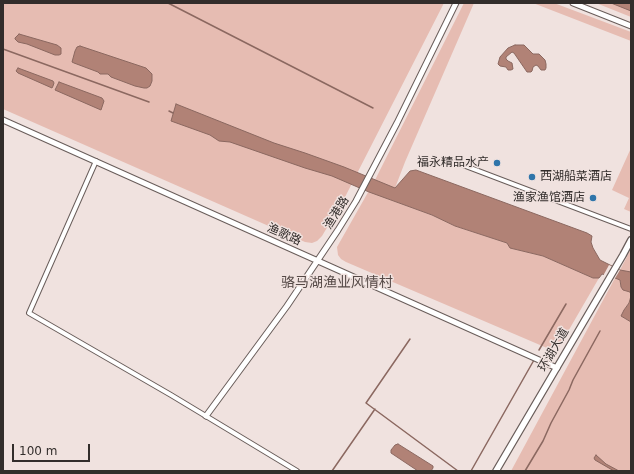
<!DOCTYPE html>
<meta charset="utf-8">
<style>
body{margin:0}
#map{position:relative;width:634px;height:474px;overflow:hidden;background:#f0e2df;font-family:"DejaVu Sans",sans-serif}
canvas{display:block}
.frame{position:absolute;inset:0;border:4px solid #322d2b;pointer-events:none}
.scale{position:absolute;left:12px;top:444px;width:78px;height:18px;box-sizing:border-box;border:2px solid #322d2b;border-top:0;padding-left:5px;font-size:12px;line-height:14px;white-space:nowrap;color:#322d2b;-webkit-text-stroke:3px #f0e2df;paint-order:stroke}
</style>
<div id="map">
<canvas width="634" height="474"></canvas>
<div class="frame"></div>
<div class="scale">100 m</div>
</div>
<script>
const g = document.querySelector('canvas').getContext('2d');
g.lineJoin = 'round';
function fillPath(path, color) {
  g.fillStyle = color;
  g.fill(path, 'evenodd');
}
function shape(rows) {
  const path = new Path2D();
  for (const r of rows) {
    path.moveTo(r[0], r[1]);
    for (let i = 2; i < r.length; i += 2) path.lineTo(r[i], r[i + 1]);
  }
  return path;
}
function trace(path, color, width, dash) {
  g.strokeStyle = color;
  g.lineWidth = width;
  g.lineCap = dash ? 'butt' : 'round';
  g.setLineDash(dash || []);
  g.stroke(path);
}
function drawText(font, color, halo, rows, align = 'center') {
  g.font = font + ' "DejaVu Sans","Noto Sans SC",sans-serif';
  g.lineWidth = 3;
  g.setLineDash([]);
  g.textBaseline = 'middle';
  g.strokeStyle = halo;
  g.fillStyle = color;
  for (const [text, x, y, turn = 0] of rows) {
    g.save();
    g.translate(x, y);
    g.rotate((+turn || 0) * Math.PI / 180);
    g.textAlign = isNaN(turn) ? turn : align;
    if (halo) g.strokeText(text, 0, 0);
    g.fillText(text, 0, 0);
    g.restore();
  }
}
const green = shape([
 [3,3,444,3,344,199,322,236,317,241,312,243,305,242,3,109],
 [464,3,474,3,405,162,395,188,388,199,432,215,455,226,507,243,510,248,543,256,593,278,599,278,559,347,547,348,346,262,341,259,338,255,337,247,375,180],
 [533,3,554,3,631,32,631,41],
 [596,3,631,3,631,17],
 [631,148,631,212,624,209,629,198,612,190],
 [631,249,631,275,620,270],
 [615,278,620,280,621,287,630,292,631,295,629,303,624,310,624,318,631,322,631,471,511,471]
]);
const water = shape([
 [611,3,629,3,631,4,631,11,611,3],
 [19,34,57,45,61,48,61,54,59,55,55,55,27,44,18,42,15,39,15,38,19,34],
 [515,45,524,45,533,54,539,54,545,60,546,64,546,68,545,70,541,70,538,66,536,65,533,67,532,71,531,72,527,72,514,53,512,52,506,57,506,59,508,61,512,63,513,69,511,70,508,70,506,67,500,66,498,64,500,57,508,48,515,45],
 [80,46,146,68,152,74,152,81,150,86,147,88,144,88,135,86,111,77,108,74,100,74,98,72,74,63,72,62,75,51,77,47,80,46],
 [18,68,53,81,54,83,53,86,52,88,18,73,16,71,18,68],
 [59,82,102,98,104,101,101,110,55,90,59,82],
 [176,104,274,143,305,153,344,167,395,188,410,171,416,170,587,233,592,236,591,242,593,248,600,260,620,270,631,272,631,295,630,292,623,290,621,287,620,280,615,278,602,274,599,278,593,278,543,256,510,248,507,243,455,226,432,215,369,192,332,176,305,168,230,142,219,141,210,135,171,121,176,104],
 [631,296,631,322,621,316,624,310,629,303,631,296],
 [398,444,433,466,433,468,431,471,418,471,391,453,391,450,395,445,398,444],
 [596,455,606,464,619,471,614,471,595,460,594,458,596,455]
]);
const pier = shape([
 [609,265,620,270,614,280,603,276]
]);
const stream = shape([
 [168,3,373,108],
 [3,49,149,102],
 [169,111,173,113],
 [410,339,366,403,458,471],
 [539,350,566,304],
 [332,471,375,409],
 [471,471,534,360],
 [525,471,543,441,551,423,569,390,573,380,600,331]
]);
const minor = shape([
 [96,161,29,313,171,395,297,471],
 [455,162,631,229]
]);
const tertiary = shape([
 [573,3,631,26],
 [3,120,557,368],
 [206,416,287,306,338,230,356,201,397,123,456,3]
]);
const secondary = shape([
 [496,471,623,255,631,240]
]);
const markers = [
 [497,163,4,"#2f75aa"],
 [532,177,4,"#2f75aa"],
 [593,198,4,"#2f75aa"]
];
const poiNames = [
 ["福永精品水产",489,163],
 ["西湖船菜酒店",540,177,"left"],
 ["渔家渔馆酒店",585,198]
];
const streetNames = [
 ["渔港路",337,213,-58],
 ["渔歌路",284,235,24],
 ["环湖大道",554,350,-60]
];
const quarterNames = [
 ["骆马湖渔业风情村",337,283]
];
fillPath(green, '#e6bcb2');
fillPath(water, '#b18276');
trace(water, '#8b6860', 1);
fillPath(pier, '#f0e2df');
trace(stream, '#8b6860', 1.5);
trace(minor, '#695d5a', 6);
trace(tertiary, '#695d5a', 7);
trace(secondary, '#695d5a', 8);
trace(minor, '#fff', 4);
trace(tertiary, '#fff', 5);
trace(secondary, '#fff', 5.5);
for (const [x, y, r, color] of markers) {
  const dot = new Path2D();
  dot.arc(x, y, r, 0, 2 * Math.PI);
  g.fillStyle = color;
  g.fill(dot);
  trace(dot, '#f0e2df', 1.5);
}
drawText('12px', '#322d2b', '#f0e2df', poiNames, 'right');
drawText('12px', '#322d2b', '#f0e2df', streetNames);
drawText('14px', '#564a47', '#f0e2df', quarterNames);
</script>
